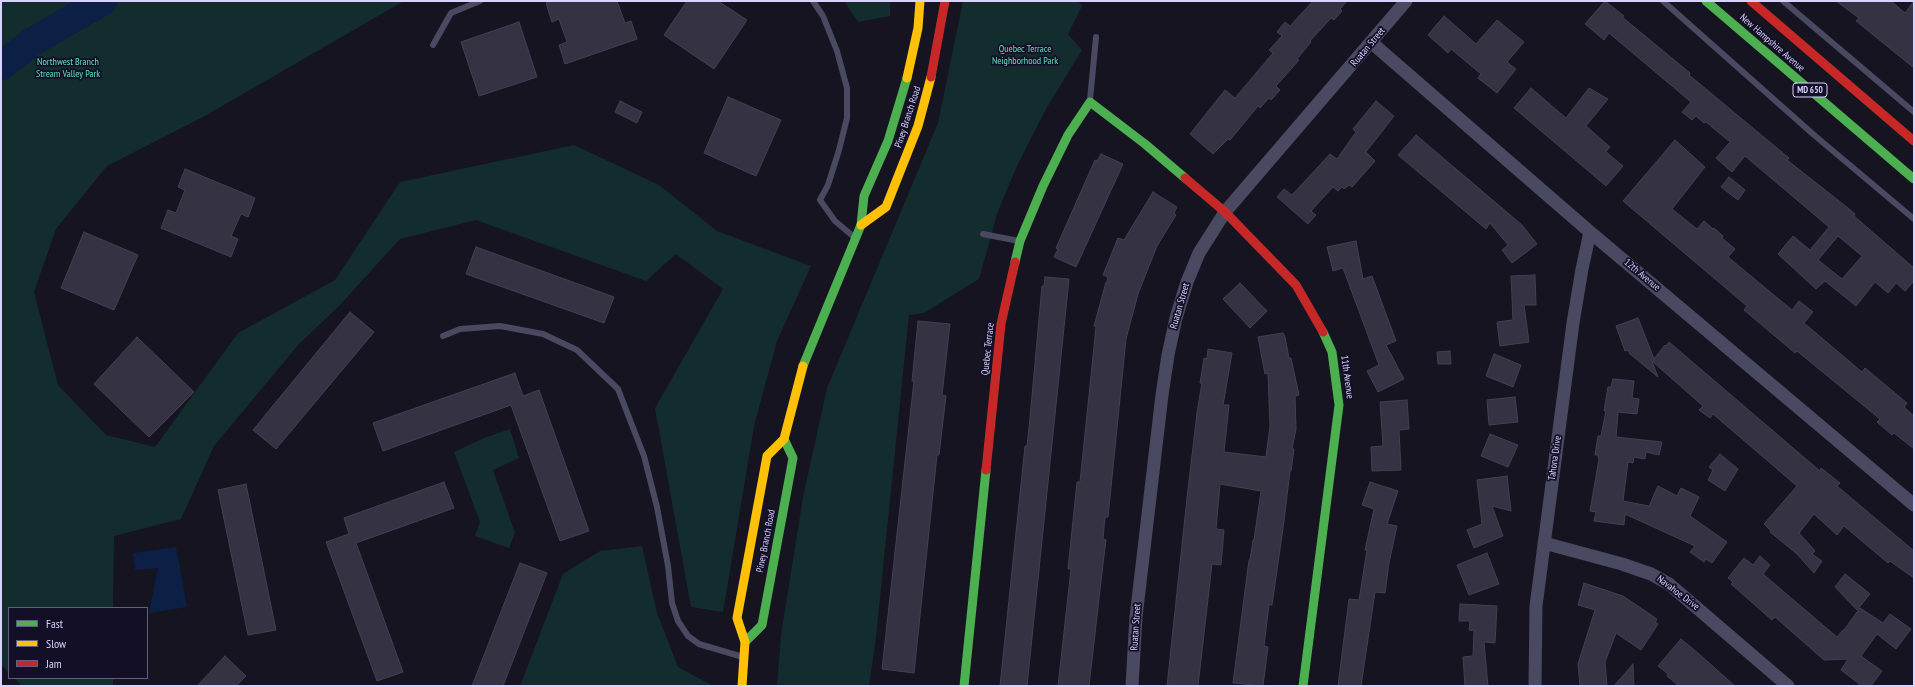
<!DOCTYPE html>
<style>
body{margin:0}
#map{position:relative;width:1915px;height:687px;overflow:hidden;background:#161421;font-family:"PT Sans Narrow",sans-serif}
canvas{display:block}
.frame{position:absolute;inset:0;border:2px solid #d9d4ff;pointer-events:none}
.legend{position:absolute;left:8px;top:607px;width:140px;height:72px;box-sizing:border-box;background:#130f26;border:1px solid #625e7d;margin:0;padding:5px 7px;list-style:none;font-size:12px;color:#d9d4ff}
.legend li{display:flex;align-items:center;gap:8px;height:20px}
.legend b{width:20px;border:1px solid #625e7d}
</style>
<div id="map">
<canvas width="1915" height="687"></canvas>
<div class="frame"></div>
<ul class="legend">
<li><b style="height:5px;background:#4caf50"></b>Fast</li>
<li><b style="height:5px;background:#ffc107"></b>Slow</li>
<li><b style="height:5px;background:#c62828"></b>Jam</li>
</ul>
</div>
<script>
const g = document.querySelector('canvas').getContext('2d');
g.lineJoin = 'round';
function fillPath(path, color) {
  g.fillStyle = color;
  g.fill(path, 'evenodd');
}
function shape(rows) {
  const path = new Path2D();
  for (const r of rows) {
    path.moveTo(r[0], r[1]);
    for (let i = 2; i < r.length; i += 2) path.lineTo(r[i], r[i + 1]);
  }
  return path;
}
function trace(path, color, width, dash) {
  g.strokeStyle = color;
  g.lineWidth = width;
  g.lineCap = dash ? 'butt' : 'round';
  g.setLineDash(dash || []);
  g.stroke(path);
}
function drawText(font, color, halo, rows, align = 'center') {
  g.font = font + ' "PT Sans Narrow",sans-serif';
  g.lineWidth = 3.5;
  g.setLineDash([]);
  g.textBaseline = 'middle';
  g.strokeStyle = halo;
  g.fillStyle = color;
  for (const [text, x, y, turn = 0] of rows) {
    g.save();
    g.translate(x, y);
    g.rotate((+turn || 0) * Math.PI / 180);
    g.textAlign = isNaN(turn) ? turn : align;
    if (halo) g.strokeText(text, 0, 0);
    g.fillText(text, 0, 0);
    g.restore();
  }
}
const green = shape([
 [1,1,404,1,203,117,107,166,56,229,34,292,58,385,106,435,155,447,238,333,335,280,400,182,574,145,659,185,717,231,811,266,777,341,754,426,723,612,691,607,655,408,723,289,676,254,646,281,476,220,400,239,339,306,299,344,214,446,181,519,114,536,113,608,9,608,9,673,1,664],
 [844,1,890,1,890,16,858,22],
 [963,1,1078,1,1082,6,1068,34,1082,50,1046,109,1017,166,998,211,979,279,924,313,909,315,876,637,869,686,777,686,781,635,803,497,827,388,938,123],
 [510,429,519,458,493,470,515,533,509,548,475,536,480,522,454,452,484,438],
 [642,546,657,613,678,667,713,686,520,686,563,574,600,551],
 [14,678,113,678,113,686,22,686]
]);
const water = shape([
 [176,547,187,607,149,613,158,568,135,570,133,553]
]);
const river = shape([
 [1,66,32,42,103,1]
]);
const building = shape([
 [553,1,617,1,625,23,631,21,637,39,565,64,559,45,567,42,559,19,552,22,546,3,553,1],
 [687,1,718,1,747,20,714,69,664,35,687,1],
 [1313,1,1347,1,1340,9,1342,11,1334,20,1331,18,1310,41,1311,42,1297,59,1299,60,1276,86,1280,90,1271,100,1269,98,1260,108,1258,106,1230,140,1228,139,1213,154,1190,134,1225,90,1235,98,1273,53,1269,50,1282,36,1277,32,1285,22,1290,26,1313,1],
 [1605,1,1624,16,1622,17,1690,73,1689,75,1789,158,1787,160,1848,208,1855,214,1854,216,1914,268,1914,281,1905,291,1896,283,1888,293,1875,282,1856,306,1825,281,1816,289,1778,254,1793,236,1810,250,1829,227,1745,156,1732,172,1716,158,1730,142,1706,122,1704,123,1696,116,1692,120,1682,112,1691,102,1609,33,1604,40,1585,24,1605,1],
 [1838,236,1862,256,1842,279,1818,260,1838,236],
 [1836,1,1891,1,1905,13,1914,1,1914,68,1856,21,1859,18,1836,1],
 [1444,16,1476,44,1497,20,1524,42,1507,62,1516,69,1497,93,1478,78,1481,74,1451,49,1448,53,1428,35,1444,16],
 [519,22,537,77,479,96,461,42,519,22],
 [1531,88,1566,118,1589,88,1608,99,1586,126,1610,147,1606,152,1623,166,1606,186,1514,108,1531,88],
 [728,97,781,120,756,176,704,153,728,97],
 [620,101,642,112,637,123,615,112,620,101],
 [1376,101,1394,116,1366,152,1375,161,1352,187,1349,185,1344,189,1342,187,1338,191,1333,187,1311,211,1316,215,1308,224,1277,197,1284,189,1292,195,1330,154,1337,159,1356,132,1353,129,1376,101],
 [1416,135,1522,225,1537,244,1512,263,1502,250,1508,245,1490,223,1486,229,1398,155,1416,135],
 [1675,140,1705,167,1672,209,1697,229,1704,221,1713,229,1714,228,1723,236,1722,238,1735,249,1728,257,1792,310,1799,301,1813,312,1804,323,1862,372,1865,368,1907,403,1904,407,1914,416,1914,449,1894,433,1892,435,1877,422,1880,419,1797,351,1795,353,1744,310,1747,306,1623,201,1675,140],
 [1101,154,1123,164,1076,267,1054,257,1058,249,1056,248,1095,160,1097,161,1101,154],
 [185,169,255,198,248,217,241,214,231,236,238,239,231,257,161,228,168,210,176,213,185,190,178,187,185,169],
 [1729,177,1745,190,1738,200,1721,187,1729,177],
 [1153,192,1177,207,1174,213,1176,215,1157,246,1138,294,1126,339,1108,517,1105,517,1103,539,1106,540,1103,564,1089,686,1058,686,1071,569,1068,569,1077,482,1080,482,1096,327,1094,326,1106,282,1111,282,1107,281,1108,277,1103,275,1118,238,1124,240,1153,192],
 [84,232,138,255,114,310,61,288,84,232],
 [1356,241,1363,279,1372,276,1396,341,1386,345,1404,379,1378,392,1367,371,1379,365,1343,268,1333,271,1327,247,1356,241],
 [476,247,614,297,604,323,466,274,476,247],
 [1535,275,1536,305,1524,305,1529,342,1500,346,1497,322,1513,320,1511,276,1535,275],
 [1045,277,1069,279,1027,686,1000,686,1025,446,1027,446,1030,418,1042,286,1044,286,1045,277],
 [1240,283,1267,311,1250,328,1223,299,1240,283],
 [350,312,374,332,276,449,253,430,350,312],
 [1638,318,1654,359,1665,345,1666,346,1669,342,1820,471,1821,468,1840,483,1837,486,1914,551,1914,578,1890,561,1888,563,1844,526,1837,535,1814,514,1799,533,1815,551,1812,554,1822,561,1814,573,1797,554,1770,532,1771,531,1764,524,1797,486,1713,414,1710,418,1699,410,1703,406,1652,361,1658,377,1630,354,1628,350,1625,351,1616,326,1638,318],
 [918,321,950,324,942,395,946,396,939,455,937,455,914,673,882,669,914,381,912,381,918,321],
 [1283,333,1285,337,1289,358,1291,358,1299,395,1295,396,1296,429,1292,449,1294,449,1291,471,1290,471,1284,521,1272,605,1269,605,1264,646,1268,647,1263,686,1233,683,1249,560,1250,560,1253,540,1254,540,1261,491,1220,484,1216,529,1224,530,1221,565,1212,564,1198,686,1167,686,1187,498,1197,413,1202,383,1200,383,1204,358,1207,359,1208,349,1232,353,1223,405,1229,405,1224,452,1266,457,1270,426,1268,373,1265,374,1258,337,1283,333],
 [137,337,194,392,149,437,94,384,137,337],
 [1450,351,1451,364,1438,364,1437,352,1450,351],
 [1494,354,1521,365,1513,387,1486,376,1494,354],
 [515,373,523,396,539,390,589,531,560,541,511,405,383,451,373,423,515,373],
 [1613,379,1634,381,1632,398,1639,399,1637,414,1618,412,1616,437,1662,442,1659,455,1646,452,1645,459,1634,457,1633,463,1628,462,1623,501,1649,506,1658,486,1677,496,1681,488,1699,497,1690,516,1727,542,1712,563,1706,559,1704,562,1690,552,1695,546,1625,514,1624,525,1594,521,1596,512,1590,511,1599,459,1598,455,1595,455,1598,436,1601,436,1606,411,1604,411,1608,387,1611,387,1613,379],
 [1515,397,1518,422,1489,425,1487,400,1515,397],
 [1407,400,1409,429,1399,430,1401,470,1372,471,1371,447,1383,446,1380,402,1407,400],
 [1490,434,1518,445,1508,467,1481,456,1490,434],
 [1720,454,1738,469,1725,491,1708,480,1713,470,1709,467,1720,454],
 [1507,476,1511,511,1492,506,1503,536,1474,548,1467,530,1482,524,1477,480,1507,476],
 [444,482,454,508,356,543,403,672,377,681,326,542,349,534,344,518,444,482],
 [1370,482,1398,491,1387,524,1397,526,1389,563,1385,593,1375,592,1361,686,1338,686,1349,599,1359,600,1367,550,1365,550,1374,509,1362,505,1370,482],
 [246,484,276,630,248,635,218,490,246,484],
 [1487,553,1499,584,1469,595,1457,565,1487,553],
 [1760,556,1770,565,1763,574,1837,637,1843,630,1844,630,1860,608,1883,623,1890,614,1911,629,1896,649,1877,634,1861,656,1882,671,1871,686,1862,686,1841,670,1848,659,1824,660,1775,617,1772,620,1731,584,1733,582,1728,578,1744,558,1753,565,1760,556],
 [520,563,547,573,503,686,472,686,520,563],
 [1845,574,1870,594,1857,610,1835,587,1845,574],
 [1584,583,1623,596,1657,619,1655,622,1658,624,1641,650,1616,633,1605,662,1607,686,1580,686,1578,664,1595,610,1578,605,1584,583],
 [1460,604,1497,606,1495,643,1484,642,1488,686,1465,686,1463,657,1473,656,1474,631,1469,630,1470,621,1459,621,1460,604],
 [1681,639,1699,654,1735,686,1679,686,1667,676,1668,674,1658,666,1681,639],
 [225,656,246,676,236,686,197,686,225,656],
 [1633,664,1634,686,1614,686,1633,664]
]);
const lane = shape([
 [813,1,823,16,837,51,847,88,847,118,839,150,828,185,820,200,835,221,854,237],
 [1663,1,1814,135,1914,219],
 [1783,1,1914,112],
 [433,45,451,13,480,1],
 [1090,100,1096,37],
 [983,234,1019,241],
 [443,336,460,329,500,326,543,334,577,350,618,389,644,456,657,507,668,566,672,603,678,621,688,636,699,644,743,657]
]);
const street = shape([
 [1372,43,1590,232,1914,505],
 [1544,543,1622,564,1651,574,1669,584,1788,686],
 [1132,686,1136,617,1162,395,1168,355,1176,318,1187,282,1199,253,1225,212,1406,1],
 [1535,686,1536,606,1573,323,1582,269,1590,232]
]);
const fast = shape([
 [1706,1,1914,179],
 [1015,262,1020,241,1043,186,1068,135,1090,102,1145,144,1185,178],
 [803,366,861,225,864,196,888,141,907,78],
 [745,642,762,625,793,458,784,439],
 [964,686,986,470],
 [1303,686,1339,405,1332,352,1323,332]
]);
const slow = shape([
 [907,78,918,28,920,1],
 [861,225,886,207,918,126,931,77],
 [742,686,745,642,737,618,767,456,784,439,803,366]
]);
const jam = shape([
 [1751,1,1914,141],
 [931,77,945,1],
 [1185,178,1225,212,1296,285,1323,332],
 [986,470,1001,324,1015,262]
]);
const shields = [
 [1810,90,34]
];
const shieldNames = [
 ["MD 650",1810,90]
];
const streetNames = [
 ["New Hampshire Avenue",1772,43,41],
 ["Ruatan Street",1368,47,-50],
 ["Piney Branch Road",908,117,-72],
 ["12th Avenue",1642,275,40],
 ["Ruatan Street",1180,306,-74],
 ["Quebec Terrace",988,349,-84],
 ["11th Avenue",1347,377,82],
 ["Tahona Drive",1555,458,-82],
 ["Piney Branch Road",766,541,-79],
 ["Navahoe Drive",1678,593,37],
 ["Ruatan Street",1136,627,-86]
];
const parkNames = [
 ["Quebec Terrace",1025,49],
 ["Neighborhood Park",1025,61],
 ["Northwest Branch",68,62],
 ["Stream Valley Park",68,74]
];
fillPath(green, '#132c2e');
fillPath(water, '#0c2045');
trace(river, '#0c2045', 29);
fillPath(building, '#343243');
trace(building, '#433f55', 1);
trace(lane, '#4a4962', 6);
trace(street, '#4a4962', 13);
trace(fast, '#4caf50', 9);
trace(slow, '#ffc107', 9);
trace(jam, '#c62828', 9);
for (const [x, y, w] of shields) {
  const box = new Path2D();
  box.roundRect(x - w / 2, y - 7, w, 14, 3);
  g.fillStyle = '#130f26';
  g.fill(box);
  trace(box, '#d9d4ff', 1);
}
drawText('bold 9px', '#d9d4ff', null, shieldNames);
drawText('10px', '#d9d4ff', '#130f26', streetNames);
drawText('10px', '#5de2c2', '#130f26', parkNames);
</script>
